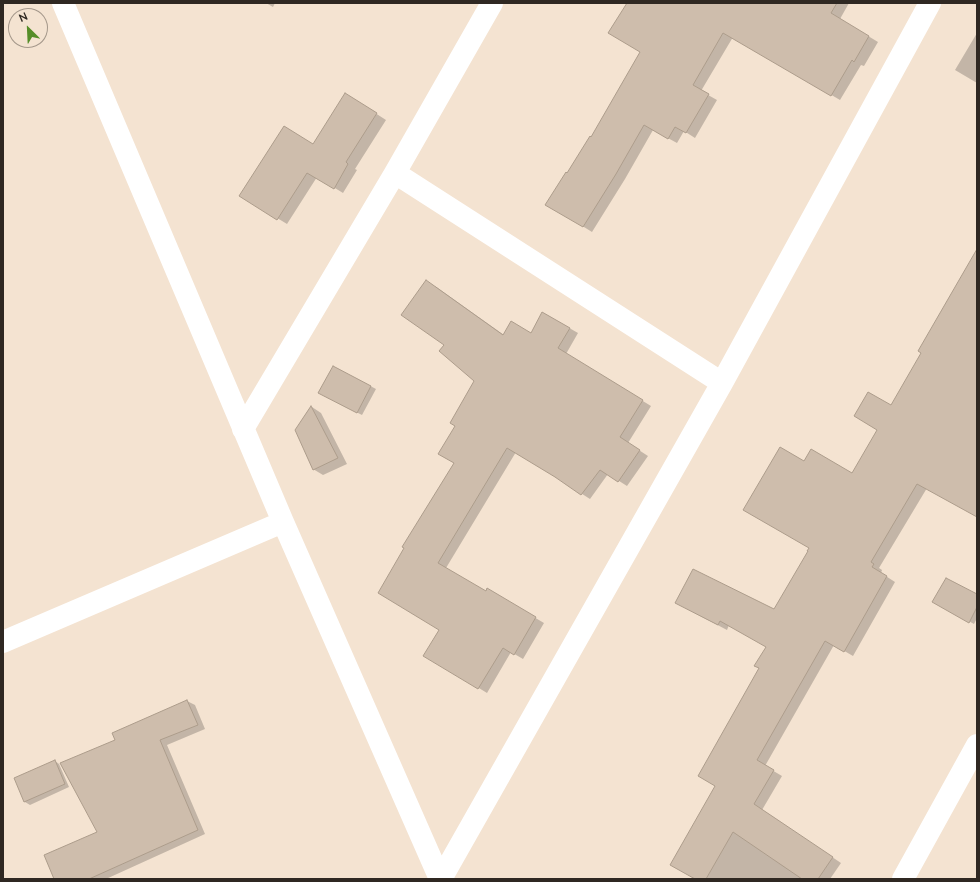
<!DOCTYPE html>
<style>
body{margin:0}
#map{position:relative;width:980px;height:882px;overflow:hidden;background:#f4e3d1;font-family:"Nunito Sans",sans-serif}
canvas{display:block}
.frame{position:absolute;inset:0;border:4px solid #2f2822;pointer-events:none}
.north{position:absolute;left:8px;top:8px;width:40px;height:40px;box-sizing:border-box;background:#f4e3d1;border:1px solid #a5988b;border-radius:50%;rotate:336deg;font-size:11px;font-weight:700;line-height:16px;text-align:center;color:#2f2822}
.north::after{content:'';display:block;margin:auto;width:14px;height:18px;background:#558d28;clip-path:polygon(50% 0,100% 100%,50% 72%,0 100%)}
</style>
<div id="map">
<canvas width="980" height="882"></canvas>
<div class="frame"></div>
<div class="north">N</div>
</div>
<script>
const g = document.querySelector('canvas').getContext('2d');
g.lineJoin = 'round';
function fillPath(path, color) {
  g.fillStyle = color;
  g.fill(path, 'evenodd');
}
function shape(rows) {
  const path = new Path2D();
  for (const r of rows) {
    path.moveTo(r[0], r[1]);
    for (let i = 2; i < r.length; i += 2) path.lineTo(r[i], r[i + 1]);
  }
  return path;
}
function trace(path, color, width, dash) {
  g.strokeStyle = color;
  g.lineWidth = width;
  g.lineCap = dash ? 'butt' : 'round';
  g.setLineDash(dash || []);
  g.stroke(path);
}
const shadow = shape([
 [266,3,275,3,273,7],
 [628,3,849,3,840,19,878,42,864,66,861,65,840,100,733,37,701,91,717,100,695,138,684,131,677,143,653,130,625,179,592,232,547,204,591,138,642,52],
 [977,33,977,83,955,70],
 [355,100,386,120,355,169,357,170,343,193,317,177,287,224,241,196,314,145],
 [977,258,977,434,927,488,879,568,882,570,881,573,895,582,853,656,834,645,765,766,782,776,762,810,841,863,830,879,696,879,717,786,760,668,767,646,729,625,727,630,685,608,774,610,809,551,810,547,804,462,852,475],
 [435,286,504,335,531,334,543,313,578,333,566,354,651,406,628,443,648,456,627,486,608,474,590,499,516,452,446,568,486,592,488,590,544,623,523,659,511,652,487,693,425,655,440,629,379,593,455,463,456,425,476,381,445,345],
 [334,367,376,389,362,415,324,396],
 [312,407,321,413,347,464,323,475,313,469,296,430],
 [977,595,977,618,974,624,934,602],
 [187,701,195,705,205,729,167,745,205,834,106,879,55,879,98,833,116,741],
 [55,761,59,764,69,787,30,805,25,802,15,779]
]);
const building = shape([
 [627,3,837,3,831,13,869,36,854,62,852,60,831,96,723,33,693,85,709,94,686,133,675,127,668,139,644,125,616,174,583,227,545,205,566,172,567,173,590,136,591,137,640,52,608,33,627,3],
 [345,93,377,113,346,162,348,164,334,189,307,173,277,220,239,196,284,126,313,144,345,93],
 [977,249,977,517,917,484,871,562,874,564,872,567,887,576,844,652,825,641,757,760,774,770,754,804,833,857,818,879,802,879,733,832,706,879,695,879,670,865,715,786,698,776,759,668,754,666,766,647,720,621,718,625,675,603,693,569,774,609,808,551,807,551,809,548,743,510,780,447,804,461,811,449,852,473,877,430,854,416,868,392,891,405,921,353,918,351,977,249],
 [426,280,503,335,511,321,531,333,542,312,570,328,558,348,643,400,620,437,640,450,618,482,600,470,581,495,555,477,507,448,438,563,486,591,487,588,536,617,514,655,503,648,478,689,423,656,439,630,378,593,404,548,402,547,454,463,438,454,455,426,450,423,474,381,439,351,444,345,401,315,426,280],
 [333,366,371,386,357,413,318,393,333,366],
 [311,406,338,458,313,470,295,430,311,406],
 [946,578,977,594,977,607,969,623,932,602,946,578],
 [187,700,198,725,160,740,198,830,89,879,54,879,44,855,97,832,60,763,115,740,112,733,187,700],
 [55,760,65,784,24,802,14,778,55,760]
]);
const street = shape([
 [63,3,283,522,440,879],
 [395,173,722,383],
 [243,429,395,173,492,3],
 [3,642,283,522],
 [441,879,722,383,930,3],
 [903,879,977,745]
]);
fillPath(shadow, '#0003');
fillPath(building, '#cebdac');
trace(building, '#ac9c8b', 1);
trace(street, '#fff', 22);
</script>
